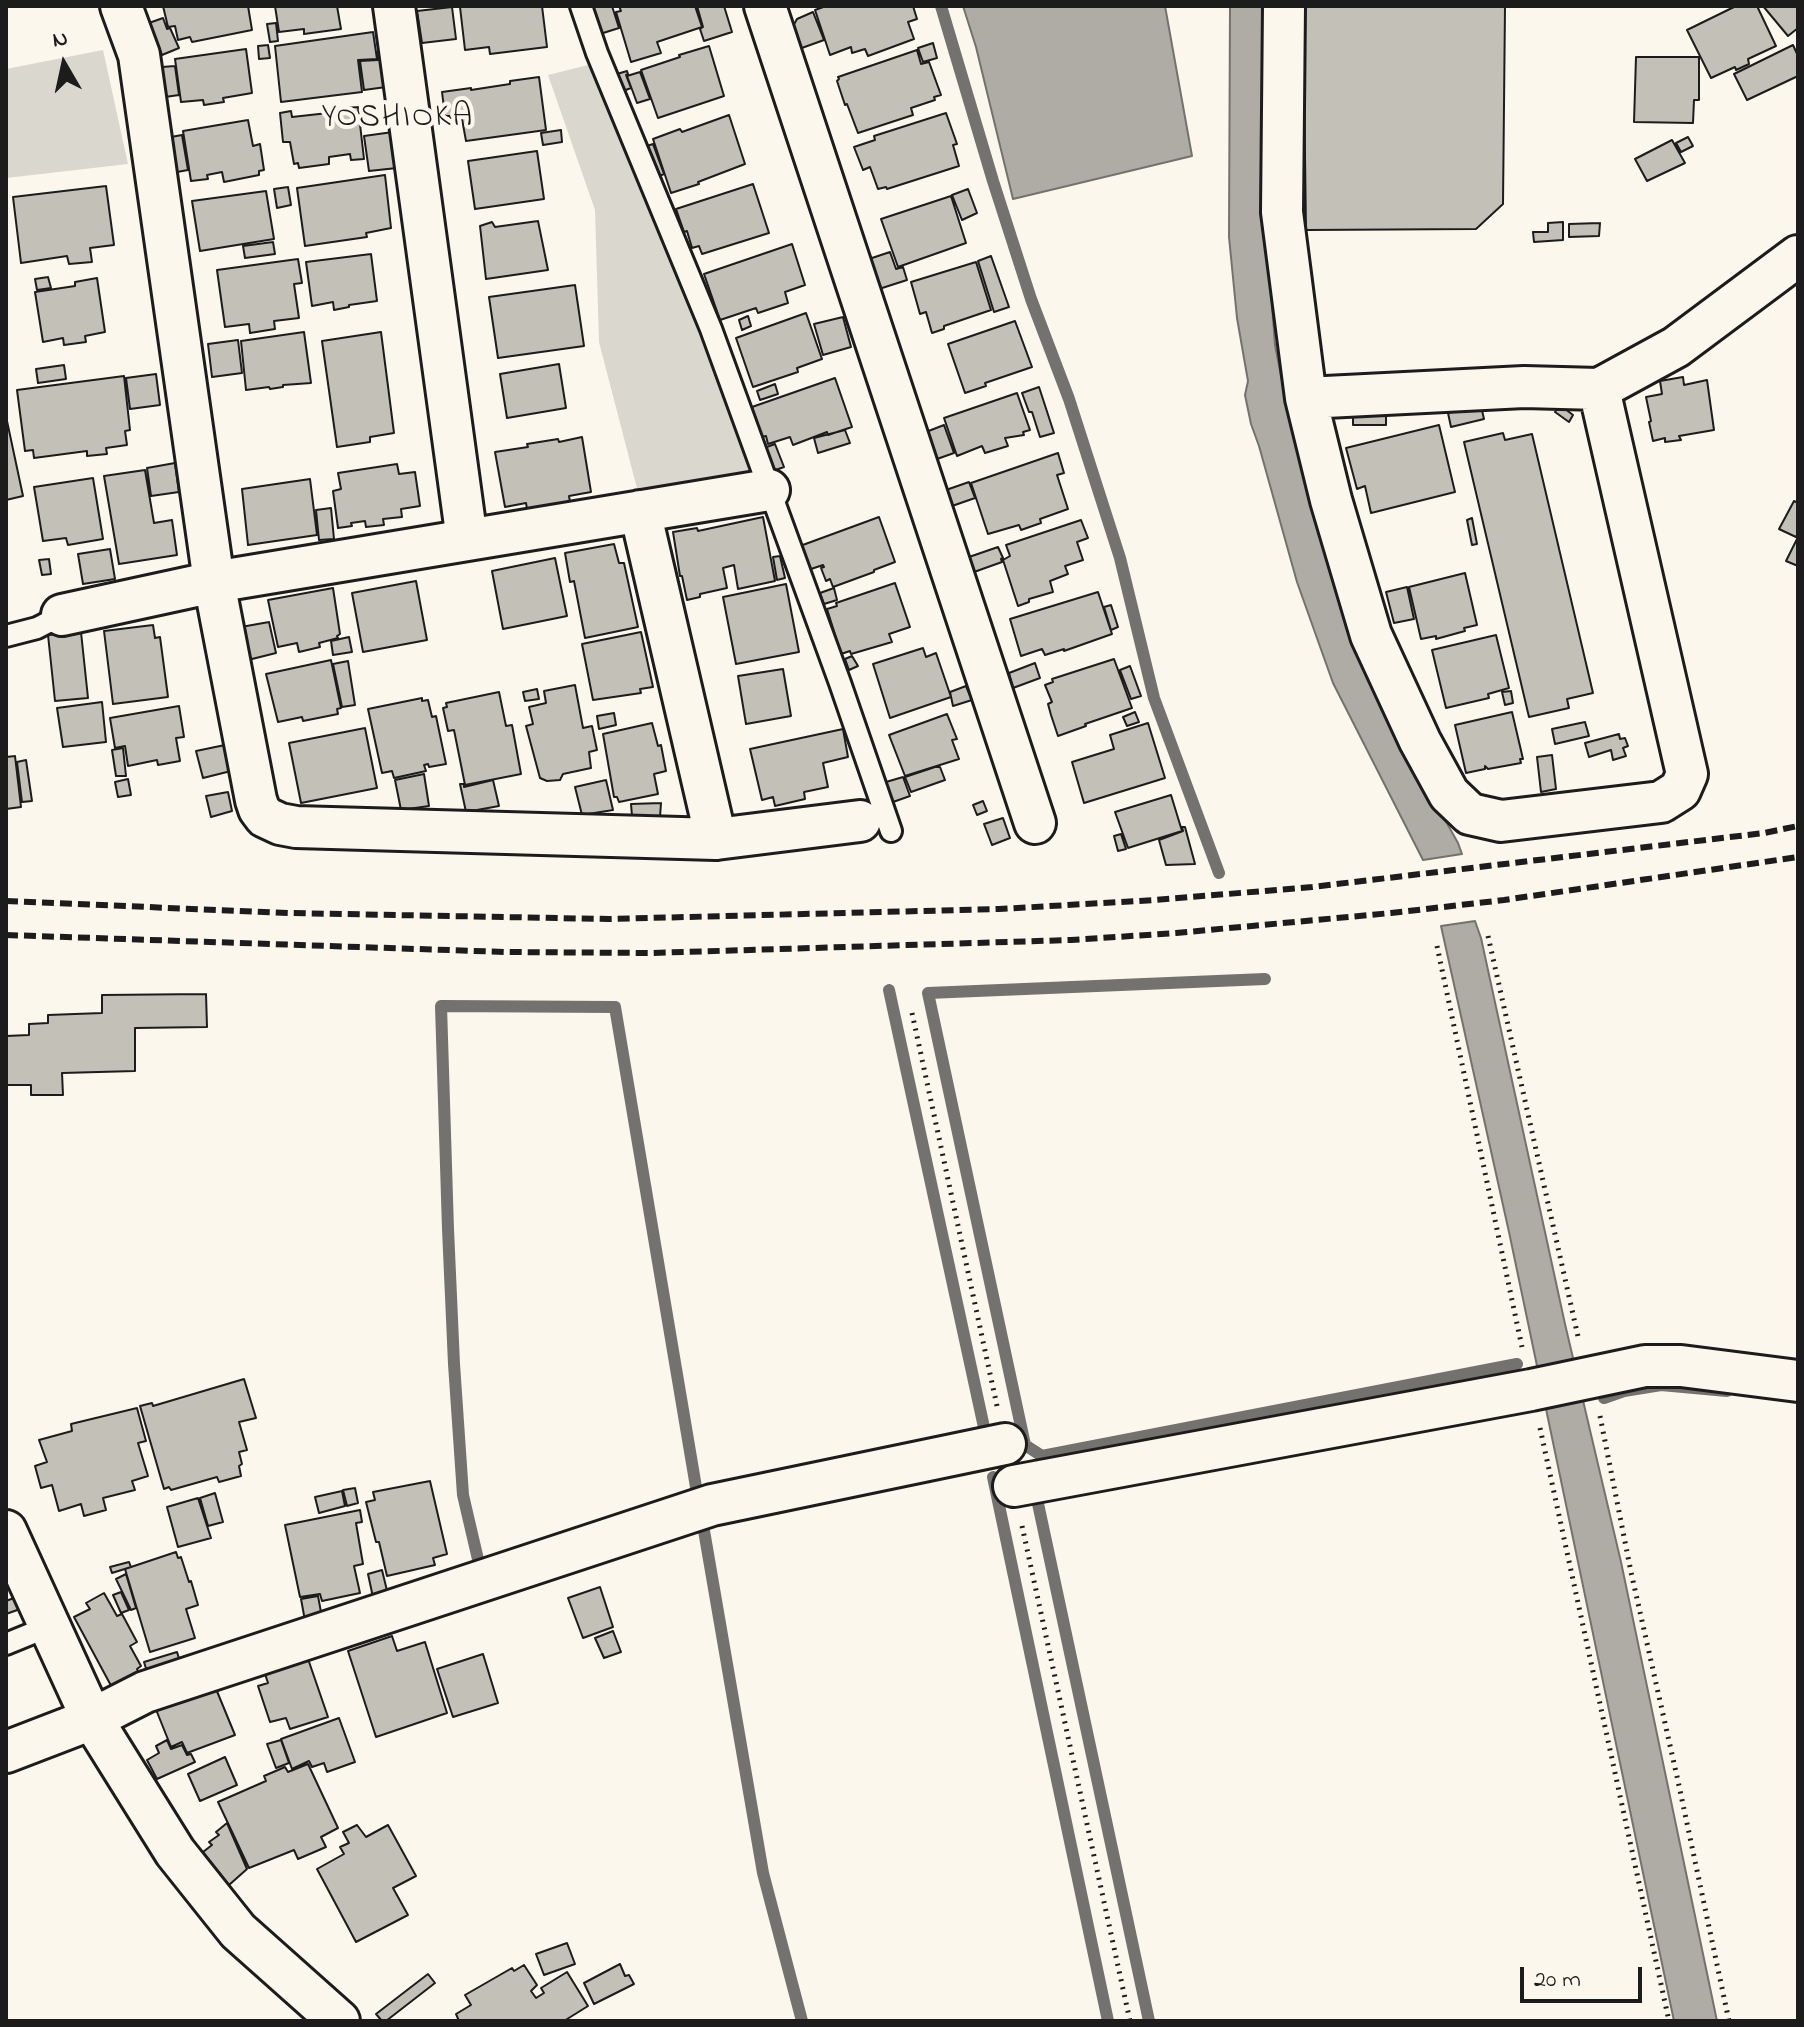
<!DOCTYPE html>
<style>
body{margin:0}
#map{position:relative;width:1804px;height:2027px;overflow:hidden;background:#fbf7ec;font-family:"Indie Flower",sans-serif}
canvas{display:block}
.frame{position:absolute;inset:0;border:8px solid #1c1c1c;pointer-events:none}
.north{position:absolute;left:24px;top:24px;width:80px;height:80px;-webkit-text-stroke:6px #fbf7ec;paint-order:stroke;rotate:351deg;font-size:22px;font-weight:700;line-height:32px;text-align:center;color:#1c1c1c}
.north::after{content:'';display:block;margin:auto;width:28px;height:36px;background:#1c1c1c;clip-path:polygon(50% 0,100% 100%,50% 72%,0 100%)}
.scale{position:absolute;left:1520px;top:1967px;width:122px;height:36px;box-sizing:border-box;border:4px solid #1c1c1c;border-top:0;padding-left:10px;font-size:24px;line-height:28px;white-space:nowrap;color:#1c1c1c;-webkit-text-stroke:6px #fbf7ec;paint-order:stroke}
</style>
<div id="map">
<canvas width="1804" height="2027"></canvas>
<div class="frame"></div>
<div class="north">N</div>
<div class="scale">20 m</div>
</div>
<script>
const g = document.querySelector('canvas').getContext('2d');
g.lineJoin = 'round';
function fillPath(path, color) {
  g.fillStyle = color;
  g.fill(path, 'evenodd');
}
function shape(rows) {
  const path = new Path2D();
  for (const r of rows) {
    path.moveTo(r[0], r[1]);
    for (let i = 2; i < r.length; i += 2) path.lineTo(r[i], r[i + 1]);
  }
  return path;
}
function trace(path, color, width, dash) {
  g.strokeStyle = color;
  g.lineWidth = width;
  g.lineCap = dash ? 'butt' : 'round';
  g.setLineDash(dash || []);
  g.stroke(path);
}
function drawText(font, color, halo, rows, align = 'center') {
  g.font = font + ' "Indie Flower",sans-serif';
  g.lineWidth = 8;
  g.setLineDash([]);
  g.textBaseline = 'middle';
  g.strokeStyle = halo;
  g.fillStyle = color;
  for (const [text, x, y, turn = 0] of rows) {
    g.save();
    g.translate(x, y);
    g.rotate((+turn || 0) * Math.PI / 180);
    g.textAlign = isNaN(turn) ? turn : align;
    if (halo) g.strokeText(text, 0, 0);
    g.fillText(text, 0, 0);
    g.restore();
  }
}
const green = shape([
 [103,50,128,164,6,178,6,69],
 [588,65,720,385,734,421,751,477,639,496,599,342,595,210,548,75]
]);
const water = shape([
 [963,6,1165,6,1192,156,1013,199,976,47,963,6],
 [1230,6,1264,6,1269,265,1275,345,1283,386,1303,472,1329,569,1371,678,1412,761,1458,843,1462,854,1423,860,1333,683,1297,582,1259,446,1251,424,1245,395,1248,381,1237,318,1229,237,1230,6],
 [1475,921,1481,938,1565,1324,1621,1562,1717,2021,1674,2021,1509,1232,1441,926,1475,921]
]);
const stream = shape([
 [941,6,993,181,1031,299,1069,399,1120,558,1154,698,1219,873],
 [1265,979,928,993,1025,1445,1042,1456,1517,1364],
 [889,990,985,1432],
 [1604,1398,1624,1391,1661,1385,1727,1391],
 [993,1477,1108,2021],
 [1037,1499,1149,2021],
 [702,1519,763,1873,802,2021],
 [480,1568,463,1495,454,1364,448,1229,441,1006,615,1007,697,1493]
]);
const building = shape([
 [163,6,248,6,252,30,192,42,190,37,178,40,175,26,168,27,163,6],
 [275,6,337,6,341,29,304,34,304,29,279,32,275,6],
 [468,6,542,6,547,47,490,54,489,47,465,50,460,7,468,6],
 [591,6,612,6,619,28,600,34,591,6],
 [619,6,695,6,702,27,657,42,661,53,631,62,616,12,621,11,619,6],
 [697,6,724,6,732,32,704,41,700,29,703,27,697,6],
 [826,6,913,6,917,19,908,22,914,39,868,56,865,49,852,53,851,47,830,55,815,10,826,6],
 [1303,6,1505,6,1503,204,1476,229,1306,230,1303,6],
 [1736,6,1757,6,1776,46,1748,59,1749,64,1736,70,1735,67,1711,78,1687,30,1736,6],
 [1763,6,1798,6,1798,28,1788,36,1763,6],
 [452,7,456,39,422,43,417,11,452,7],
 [813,12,824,40,799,49,792,28,797,19,813,12],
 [163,18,167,29,170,28,179,48,162,55,149,23,163,18],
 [276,23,278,41,270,42,267,24,276,23],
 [373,32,377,59,358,60,362,92,281,102,275,46,373,32],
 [933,43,937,58,923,62,918,48,933,43],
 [268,45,270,58,259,59,258,46,268,45],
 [1793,45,1798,56,1798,76,1747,100,1734,74,1793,45],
 [709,46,724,96,658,118,641,70,680,57,679,55,709,46],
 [246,49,252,93,223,98,224,102,204,105,203,100,181,102,175,59,246,49],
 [917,50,921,64,929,62,941,95,934,97,935,100,911,108,913,115,858,133,847,104,845,105,837,81,839,79,838,77,917,50],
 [382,51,386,87,364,90,360,61,378,60,377,52,382,51],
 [1636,57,1699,57,1699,100,1694,100,1693,123,1634,122,1636,57],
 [175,66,179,95,165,97,162,67,175,66],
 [627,71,628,74,626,75,631,88,623,91,617,74,627,71],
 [640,72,650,99,637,103,627,76,640,72],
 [539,77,546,130,466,141,462,119,451,121,450,116,445,116,442,92,471,88,471,90,510,84,510,81,539,77],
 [358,107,364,159,351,160,350,154,329,157,329,164,299,168,298,163,294,164,290,142,283,142,280,113,291,111,292,117,346,111,346,108,358,107],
 [946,113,957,144,953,145,959,166,887,189,886,187,878,189,870,167,863,170,854,147,875,140,874,136,946,113],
 [729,115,745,164,698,182,699,184,671,193,653,139,680,129,682,132,729,115],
 [248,120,253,146,260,144,264,170,259,171,259,175,224,182,222,172,207,175,208,179,191,181,183,131,248,120],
 [561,130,562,142,543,145,541,133,561,130],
 [393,132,397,168,369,171,364,136,393,132],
 [182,135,188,170,177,172,171,137,182,135],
 [1688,137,1693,146,1681,152,1676,143,1688,137],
 [1672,140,1685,163,1647,181,1635,159,1672,140],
 [653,144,664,174,657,177,647,146,653,144],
 [537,151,544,199,475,209,468,161,537,151],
 [385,175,391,228,366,233,367,237,305,246,297,188,385,175],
 [753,184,769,233,702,254,699,246,692,248,687,231,684,232,676,209,753,184],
 [106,186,114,245,90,248,92,262,69,264,67,256,21,263,13,197,106,186],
 [288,187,291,205,277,208,274,189,288,187],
 [968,189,977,213,962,220,952,195,968,189],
 [266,191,274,239,200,251,192,201,266,191],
 [951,196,966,243,898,267,881,219,951,196],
 [538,221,548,270,486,279,480,226,492,222,495,227,538,221],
 [1563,222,1563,240,1534,242,1533,232,1548,232,1548,223,1563,222],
 [1600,223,1599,236,1569,237,1569,224,1600,223],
 [273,242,275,254,245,258,243,246,273,242],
 [792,244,805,285,785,292,788,303,758,313,756,308,720,320,704,274,792,244],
 [890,252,896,269,903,267,907,280,879,289,869,259,890,252],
 [371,254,377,301,349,305,349,307,334,310,333,302,312,306,306,262,371,254],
 [991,256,1009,307,994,312,978,261,991,256],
 [298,259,302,283,294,284,299,318,274,321,275,329,250,333,249,324,225,327,217,270,298,259],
 [976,262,991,310,944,326,944,329,932,333,926,312,920,314,911,282,976,262],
 [48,277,51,288,37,290,35,279,48,277],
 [97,278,105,332,85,336,86,342,64,345,63,338,43,342,35,292,75,286,75,282,97,278],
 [575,285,584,346,498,358,489,297,575,285],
 [806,313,822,359,797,368,798,372,753,387,736,338,806,313],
 [748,316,751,326,742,330,739,320,748,316],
 [843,317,851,347,823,355,814,324,843,317],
 [1015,321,1032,367,985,383,986,386,965,393,948,344,1015,321],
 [304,332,311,383,283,385,283,387,270,389,269,387,246,390,241,341,304,332],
 [381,332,394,433,370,437,370,442,337,447,322,341,381,332],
 [238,340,242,373,212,377,208,344,238,340],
 [559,364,566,408,507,418,500,374,559,364],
 [64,365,66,379,38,383,36,369,64,365],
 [156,374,160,405,130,409,126,378,156,374],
 [124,376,130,430,125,431,127,445,106,448,107,454,87,456,87,451,34,458,33,450,25,451,17,390,124,376],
 [1683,377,1684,385,1707,380,1714,430,1679,436,1681,440,1665,442,1665,438,1653,441,1649,422,1651,421,1646,397,1662,394,1660,381,1683,377],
 [835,378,852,427,828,435,827,432,793,445,790,437,768,444,766,436,762,437,752,407,835,378],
 [775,384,778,394,760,400,757,391,775,384],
 [1039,387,1054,433,1040,437,1032,412,1029,412,1022,393,1039,387],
 [1017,393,1030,430,1023,432,1024,435,1005,438,1008,446,985,453,982,446,957,456,944,418,1017,393],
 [1560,405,1573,415,1569,422,1555,412,1560,405],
 [1481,406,1484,419,1451,427,1448,413,1481,406],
 [1386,410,1386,425,1353,425,1353,411,1386,410],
 [6,421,7,421,23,496,6,500,6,421],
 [944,425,954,453,937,459,926,432,944,425],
 [1439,425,1455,492,1371,513,1365,486,1357,489,1346,448,1439,425],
 [845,430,850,443,818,453,814,438,845,430],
 [1503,433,1505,440,1532,434,1593,693,1567,699,1569,708,1529,717,1464,442,1503,433],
 [582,437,591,492,569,496,570,502,527,509,526,503,505,507,495,452,528,447,527,444,558,439,559,442,582,437],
 [775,444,784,467,773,471,764,448,775,444],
 [1058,453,1064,473,1057,475,1068,509,1040,519,1041,523,1021,530,1019,525,988,534,971,483,1058,453],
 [175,463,179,492,151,496,147,468,175,463],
 [397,464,399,474,415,472,420,506,401,509,402,517,383,519,384,525,366,527,365,521,351,523,352,526,338,528,333,491,341,489,338,473,397,464],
 [145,470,154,523,172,520,177,555,119,564,104,476,145,470],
 [93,478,103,539,68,545,66,538,43,541,34,487,93,478],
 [310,479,317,535,248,545,242,489,310,479],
 [969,482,975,498,952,506,946,490,969,482],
 [1794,501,1798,503,1798,533,1796,537,1779,529,1794,501],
 [331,508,334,539,319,540,316,510,331,508],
 [763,517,775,581,738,589,734,565,723,568,727,588,700,594,700,597,687,600,682,576,680,576,673,532,697,528,698,531,763,517],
 [879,517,895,562,874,570,874,572,833,587,830,579,826,581,821,568,824,567,823,565,808,570,800,546,879,517],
 [1472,518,1477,544,1472,545,1467,520,1472,518],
 [1081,520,1088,538,1077,542,1083,560,1065,566,1068,574,1050,581,1053,592,1029,599,1029,602,1018,606,1003,560,1010,556,1006,545,1081,520],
 [1798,537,1798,566,1786,561,1798,537],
 [614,544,619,563,624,563,638,627,585,638,574,581,570,582,565,553,614,544],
 [998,547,1003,558,1001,559,1002,562,974,572,969,557,998,547],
 [110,549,115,579,83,584,78,554,110,549],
 [780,556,785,578,777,580,773,557,780,556],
 [555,558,567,616,503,629,492,571,555,558],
 [49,559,51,574,42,575,39,560,49,559],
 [1465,573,1477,625,1464,628,1465,631,1436,639,1436,636,1421,639,1409,587,1465,573],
 [416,581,427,640,363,652,352,593,416,581],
 [895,583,910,627,889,634,892,642,851,654,850,651,841,654,827,609,837,606,836,603,895,583],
 [786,584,799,652,736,664,723,597,786,584],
 [1407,587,1414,619,1394,623,1386,592,1407,587],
 [333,588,340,634,337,636,338,638,319,643,320,647,299,652,297,643,278,647,268,600,333,588],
 [834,588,837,600,824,604,820,593,834,588],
 [1098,592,1112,634,1064,651,1064,649,1045,655,1042,649,1021,656,1010,619,1098,592],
 [1111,605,1118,627,1111,630,1104,607,1111,605],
 [269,622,276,653,248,660,241,627,269,622],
 [153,625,155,638,160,637,168,697,113,704,104,631,153,625],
 [81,632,88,698,55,701,48,635,81,632],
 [641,632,653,687,640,689,641,693,593,700,582,644,641,632],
 [1496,635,1509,688,1488,694,1489,698,1446,708,1432,650,1496,635],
 [349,637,352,652,333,655,331,641,349,637],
 [923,648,926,657,936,653,951,697,890,718,873,664,923,648],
 [852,656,858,666,849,670,845,659,852,656],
 [1114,659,1132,708,1085,724,1086,726,1058,736,1051,715,1048,704,1052,702,1045,685,1053,682,1052,679,1114,659],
 [331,660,341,708,337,709,338,714,303,721,302,717,278,722,266,674,331,660],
 [348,661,355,705,342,707,333,664,348,661],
 [1035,663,1040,678,1013,688,1009,673,1035,663],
 [1130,666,1141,696,1131,699,1120,670,1130,666],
 [783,669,791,716,746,724,738,676,783,669],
 [575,685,583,728,592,726,597,750,589,752,591,768,563,774,560,780,547,781,540,778,526,726,533,724,529,707,546,703,544,691,575,685],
 [966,686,972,700,953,706,950,692,966,686],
 [537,689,539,699,525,701,523,692,537,689],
 [1511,691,1513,703,1505,705,1502,692,1511,691],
 [499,692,506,726,512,725,521,774,465,785,454,730,448,731,443,708,447,707,446,703,499,692],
 [422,698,422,701,428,700,432,717,436,716,446,764,429,767,428,764,424,765,426,771,394,778,392,771,382,773,368,709,422,698],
 [102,702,106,742,63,747,57,708,102,702],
 [179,706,184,737,176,738,180,761,158,765,157,760,128,766,125,746,115,748,110,718,179,706],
 [1135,712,1139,722,1127,726,1123,717,1135,712],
 [1512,712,1523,759,1520,759,1521,763,1488,769,1485,766,1485,769,1466,773,1455,725,1512,712],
 [614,713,616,725,599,729,597,716,614,713],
 [947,714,957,739,952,740,959,759,905,776,889,735,947,714],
 [1585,722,1589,736,1555,744,1552,729,1585,722],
 [652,723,658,746,661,745,666,771,654,774,658,794,619,802,617,797,614,797,603,734,652,723],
 [1148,723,1165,778,1084,803,1072,762,1114,749,1110,735,1148,723],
 [365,728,377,788,301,803,289,743,365,728],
 [843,729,848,757,823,763,828,787,804,792,805,799,775,806,773,797,762,800,750,749,843,729],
 [1619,734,1620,739,1625,738,1628,746,1623,748,1626,756,1613,760,1611,750,1589,757,1585,743,1619,734],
 [225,745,231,771,203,778,196,751,225,745],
 [123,748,126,776,116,776,112,750,123,748],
 [1552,755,1556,789,1541,792,1537,757,1552,755],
 [15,756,21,807,6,809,6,757,15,756],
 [26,760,32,801,22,802,17,762,26,760],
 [935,767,940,767,945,780,911,792,905,777,935,767],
 [424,774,429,806,401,810,395,780,424,774],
 [903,777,910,796,893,802,886,782,903,777],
 [128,779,131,795,118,797,115,782,128,779],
 [493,780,499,806,466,812,460,784,464,784,464,787,493,780],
 [606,780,613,810,582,815,575,787,606,780],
 [228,792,232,811,211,817,206,796,228,792],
 [1171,795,1182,831,1128,848,1115,812,1171,795],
 [983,801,987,811,977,815,973,805,983,801],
 [661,803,660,817,632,816,631,804,661,803],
 [1003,818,1010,838,992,845,984,824,1003,818],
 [1182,827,1185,827,1195,864,1166,865,1159,840,1183,831,1182,827],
 [1121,834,1126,849,1118,851,1114,836,1121,834],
 [206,994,207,1027,135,1028,135,1071,62,1073,63,1095,31,1095,31,1085,6,1085,6,1036,29,1035,29,1024,48,1023,48,1015,102,1013,102,995,206,994],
 [244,1379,256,1418,239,1422,247,1450,239,1452,242,1464,239,1466,241,1476,219,1482,217,1477,171,1490,169,1487,164,1489,140,1406,152,1403,153,1406,244,1379],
 [137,1408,146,1441,138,1443,148,1476,132,1481,135,1490,103,1498,106,1510,84,1516,81,1504,59,1511,52,1485,41,1488,35,1466,47,1462,39,1440,72,1431,71,1424,137,1408],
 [430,1481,447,1554,433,1558,435,1565,387,1576,379,1542,376,1542,366,1502,375,1500,373,1492,430,1481],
 [355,1488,358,1503,347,1506,343,1490,355,1488],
 [342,1491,345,1506,319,1513,315,1497,342,1491],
 [215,1493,223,1522,208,1526,200,1498,215,1493],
 [198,1498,211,1538,178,1547,167,1507,198,1498],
 [360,1510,362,1522,356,1523,363,1564,354,1566,360,1593,322,1601,320,1594,300,1597,285,1525,360,1510],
 [176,1552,178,1558,181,1557,189,1582,191,1581,198,1605,186,1609,195,1638,150,1652,125,1569,176,1552],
 [129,1562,131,1567,112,1573,110,1567,129,1562],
 [382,1570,389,1599,374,1602,368,1574,382,1570],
 [126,1574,136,1608,131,1610,116,1579,126,1574],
 [600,1587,613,1627,583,1638,568,1598,600,1587],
 [121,1592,129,1610,121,1613,113,1595,121,1592],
 [104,1593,117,1616,122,1614,137,1642,130,1646,141,1666,137,1669,142,1679,115,1693,74,1617,90,1609,86,1603,104,1593],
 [19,1596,23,1608,6,1614,6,1601,19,1596],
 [318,1596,323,1623,306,1626,301,1599,318,1596],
 [613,1631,621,1652,604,1658,595,1638,613,1631],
 [392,1636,397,1651,425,1642,447,1713,376,1737,348,1651,392,1636],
 [177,1652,182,1668,149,1678,144,1662,177,1652],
 [306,1653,328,1717,290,1729,286,1718,270,1722,258,1686,268,1683,263,1668,306,1653],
 [483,1654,498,1703,453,1717,437,1669,483,1654],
 [214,1684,235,1735,187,1753,182,1742,171,1747,155,1707,214,1684],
 [339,1718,355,1762,327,1772,324,1763,312,1767,309,1761,292,1769,281,1739,339,1718],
 [167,1740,171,1749,182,1745,187,1755,191,1754,195,1762,157,1779,147,1760,159,1753,156,1746,167,1740],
 [281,1740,289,1763,276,1768,267,1744,281,1740],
 [225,1757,237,1785,200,1801,188,1774,225,1757],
 [308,1764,338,1828,321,1837,326,1847,298,1859,294,1850,249,1868,218,1802,266,1781,264,1776,285,1767,288,1772,308,1764],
 [227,1823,247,1869,229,1885,203,1852,212,1845,209,1842,219,1835,216,1832,227,1823],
 [357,1825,366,1837,388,1825,416,1876,393,1888,408,1915,356,1942,317,1869,344,1854,340,1847,349,1843,343,1832,357,1825],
 [567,1943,575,1964,544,1975,536,1954,567,1943],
 [620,1964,625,1976,629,1975,634,1984,594,2004,584,1983,620,1964],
 [524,1965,537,1985,531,1991,536,1998,544,1993,541,1988,567,1972,588,2006,564,2021,459,2021,456,2014,471,2005,465,1995,512,1968,514,1971,524,1965],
 [428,1974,435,1983,386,2021,382,2021,376,2014,428,1974]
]);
const path = shape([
 [1488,936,1579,1341],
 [1437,946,1523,1352],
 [912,1013,997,1406],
 [1600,1416,1631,1572,1678,1781,1729,2021],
 [1540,1428,1669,2021],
 [1022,1526,1130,2021]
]);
const service = shape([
 [581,6,597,53,711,329,840,683,891,831],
 [6,636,37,628,62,615],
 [6,1644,50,1626]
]);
const minor = shape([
 [121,6,139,55,214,582,769,490],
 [394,6,467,540],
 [765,6,1035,823],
 [1284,6,1282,212,1306,398,1331,500,1371,635,1420,741,1449,794,1470,814,1501,821,1661,802,1680,790,1687,774,1599,389],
 [1306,398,1524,387,1599,389,1676,347,1798,256],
 [640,511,716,839],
 [62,615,214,582,256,800,259,809,265,817,280,824,296,827,716,839,860,821],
 [1014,1486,1531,1390,1645,1366,1681,1366,1798,1381],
 [6,1531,92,1719,175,1852,238,1931,339,2021],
 [6,1752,92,1719,145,1692,712,1505,1005,1444]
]);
const rail = shape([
 [6,901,288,913,609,919,999,909,1155,900,1312,887,1764,833,1798,826],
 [6,935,505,952,651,953,1071,940,1176,933,1391,913,1504,900,1798,857]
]);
const quarterNames = [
 ["YOSHIOKA",398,120]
];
fillPath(green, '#dad7ce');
fillPath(water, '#afaca5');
trace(water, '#74726e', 2);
trace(stream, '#74726e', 12);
fillPath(building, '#c3c0b8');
trace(building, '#1c1c1c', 2);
trace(service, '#1c1c1c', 26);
trace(minor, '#1c1c1c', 46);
trace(path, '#1c1c1c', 5, [2, 6]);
trace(service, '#fbf7ec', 20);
trace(minor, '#fbf7ec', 40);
trace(rail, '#1c1c1c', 6, [12, 6]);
g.letterSpacing = '2px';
drawText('32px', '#1c1c1c', '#fbf7ec', quarterNames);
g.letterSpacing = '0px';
</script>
